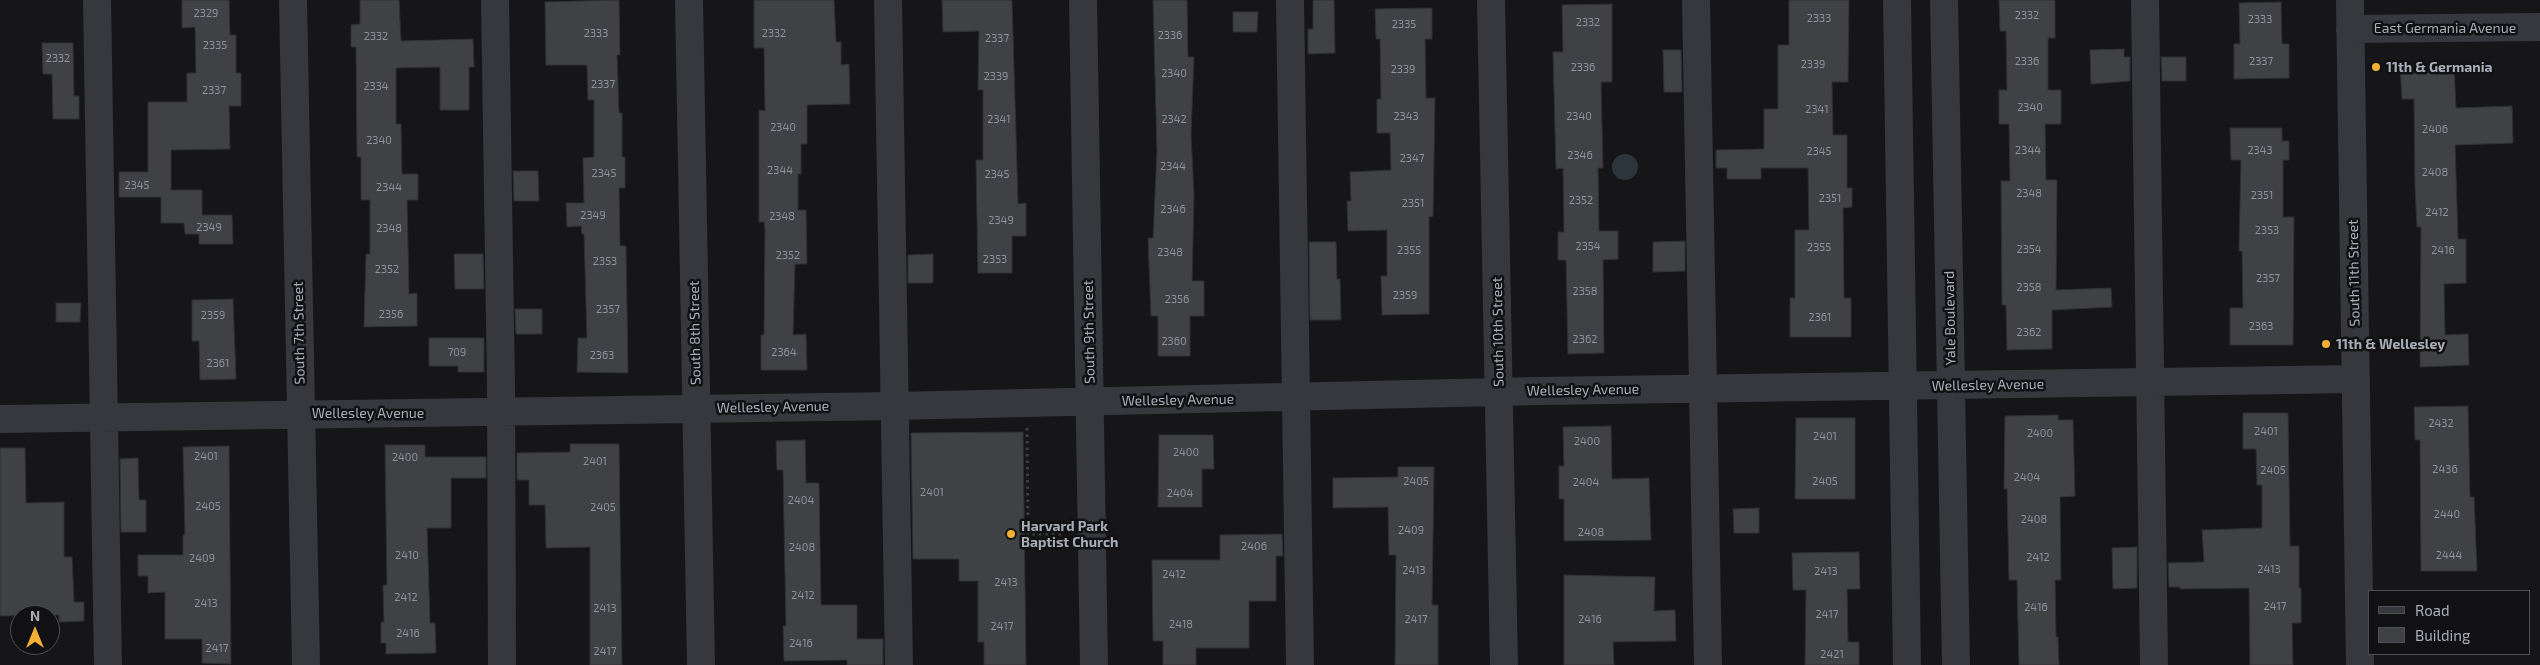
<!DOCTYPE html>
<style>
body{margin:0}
#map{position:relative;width:2540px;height:665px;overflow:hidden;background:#161618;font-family:"Exo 2",sans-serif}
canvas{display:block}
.legend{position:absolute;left:2368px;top:590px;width:162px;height:65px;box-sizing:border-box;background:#111113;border:1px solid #4d4f55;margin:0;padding:6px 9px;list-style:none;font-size:15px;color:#a8adb8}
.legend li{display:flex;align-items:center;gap:10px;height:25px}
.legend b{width:25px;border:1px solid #4d4f55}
.north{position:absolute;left:10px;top:605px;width:50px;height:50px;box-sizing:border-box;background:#111113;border:1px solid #4d4f55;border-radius:50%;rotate:0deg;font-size:14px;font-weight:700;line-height:20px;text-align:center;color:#a8adb8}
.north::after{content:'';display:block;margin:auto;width:18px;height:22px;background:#f2b134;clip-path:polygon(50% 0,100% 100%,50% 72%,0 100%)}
</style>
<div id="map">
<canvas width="2540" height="665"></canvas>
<ul class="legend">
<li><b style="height:6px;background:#37383d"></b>Road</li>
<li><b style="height:14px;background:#404145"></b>Building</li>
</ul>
<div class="north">N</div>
</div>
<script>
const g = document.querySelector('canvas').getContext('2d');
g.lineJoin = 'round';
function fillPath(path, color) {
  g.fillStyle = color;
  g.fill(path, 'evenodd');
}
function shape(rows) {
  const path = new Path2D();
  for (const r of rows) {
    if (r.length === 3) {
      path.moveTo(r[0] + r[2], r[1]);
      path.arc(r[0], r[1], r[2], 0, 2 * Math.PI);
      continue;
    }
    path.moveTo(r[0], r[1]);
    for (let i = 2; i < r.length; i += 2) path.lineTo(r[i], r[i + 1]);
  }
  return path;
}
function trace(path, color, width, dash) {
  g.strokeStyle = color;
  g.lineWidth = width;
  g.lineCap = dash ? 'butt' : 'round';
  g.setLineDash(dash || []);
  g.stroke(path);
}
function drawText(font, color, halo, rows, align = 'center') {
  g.font = font + ' "Exo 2",sans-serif';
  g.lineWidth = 5;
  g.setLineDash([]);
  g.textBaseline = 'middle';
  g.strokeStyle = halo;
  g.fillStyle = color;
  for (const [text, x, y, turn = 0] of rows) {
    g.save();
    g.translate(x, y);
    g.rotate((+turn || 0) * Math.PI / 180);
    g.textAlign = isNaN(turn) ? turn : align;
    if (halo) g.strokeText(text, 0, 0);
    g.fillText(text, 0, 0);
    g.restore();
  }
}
const water = shape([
 [1625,167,13]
]);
const building = shape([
 [182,0,229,0,230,35,236,35,236,73,241,73,241,106,229,106,230,149,171,150,171,190,202,190,202,215,232,215,233,244,199,244,199,234,185,234,184,223,161,223,161,197,119,197,119,172,148,172,148,102,187,102,187,73,196,73,195,27,182,28,182,0],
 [360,0,399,0,401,41,473,39,474,67,469,67,469,110,440,110,440,67,396,68,396,124,401,124,402,174,418,174,418,200,407,200,409,294,417,293,417,326,364,327,366,254,370,254,370,200,361,200,361,157,357,157,356,47,351,47,351,25,360,24,360,0],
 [619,0,620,55,617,55,619,113,622,113,622,157,625,157,625,188,619,188,620,246,626,246,628,373,577,372,578,338,587,338,584,234,582,234,581,226,567,227,566,203,584,203,583,158,594,157,594,100,588,100,587,65,546,65,545,2,619,0],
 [754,0,834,0,836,42,841,42,841,65,849,64,850,104,807,105,807,144,801,144,801,174,798,174,798,210,806,210,807,264,795,264,793,335,806,334,807,370,761,370,761,335,764,335,765,230,764,222,759,222,759,110,765,111,764,48,754,48,754,0],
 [942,0,1012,0,1018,204,1026,203,1026,236,1012,236,1012,273,978,273,976,160,983,160,983,90,978,90,979,31,943,32,942,0],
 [1153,0,1187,0,1188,57,1194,57,1191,134,1194,196,1192,281,1204,281,1204,316,1190,316,1190,356,1158,356,1158,316,1151,316,1148,238,1153,238,1157,151,1153,0],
 [1313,0,1334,0,1335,53,1308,54,1308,29,1313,29,1313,0],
 [1789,0,1849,0,1848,82,1832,82,1833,135,1847,135,1847,188,1852,188,1852,207,1843,208,1844,298,1851,298,1851,337,1790,337,1790,298,1795,298,1795,230,1809,230,1808,168,1761,168,1761,179,1727,179,1727,168,1716,168,1716,150,1764,149,1764,109,1778,109,1778,45,1789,45,1789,0],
 [1999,0,2055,0,2055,38,2048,38,2048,90,2061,90,2061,124,2045,124,2046,180,2057,180,2056,290,2111,288,2112,307,2052,310,2052,349,2007,350,2006,305,2002,305,2001,181,2010,181,2009,124,1999,124,1999,90,2007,90,2006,31,2000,31,1999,0],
 [2281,2,2282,44,2289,44,2289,78,2234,79,2234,44,2240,44,2239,3,2281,2],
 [1612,4,1612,82,1601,82,1603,168,1598,168,1599,231,1618,231,1618,259,1603,260,1604,353,1568,354,1566,260,1558,260,1558,232,1564,232,1563,168,1556,169,1553,52,1563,52,1562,5,1612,4],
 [1432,8,1432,39,1425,39,1426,98,1435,98,1433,216,1429,217,1429,314,1382,315,1381,276,1387,276,1387,230,1348,231,1347,201,1351,201,1350,172,1391,170,1390,133,1377,133,1377,99,1381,99,1380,39,1376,39,1375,9,1432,8],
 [1233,12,1258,12,1257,32,1233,32,1233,12],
 [42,43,73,43,74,96,79,96,79,119,53,119,52,74,43,74,42,43],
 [2124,49,2124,57,2130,57,2130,81,2091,84,2090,50,2124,49],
 [1663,50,1681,50,1682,92,1664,92,1663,50],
 [2161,57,2186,57,2186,81,2162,81,2161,57],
 [2454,64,2456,108,2512,106,2513,143,2455,145,2458,239,2466,239,2466,283,2444,284,2445,335,2468,334,2469,365,2420,367,2421,227,2417,227,2415,187,2414,99,2402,99,2400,66,2454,64],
 [2230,128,2282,128,2282,141,2289,141,2289,160,2283,160,2283,217,2294,217,2293,345,2230,345,2230,308,2243,308,2242,251,2239,251,2241,160,2231,160,2230,128],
 [513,171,538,171,539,201,514,201,513,171],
 [1685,241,1685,271,1653,272,1653,242,1685,241],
 [1309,242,1336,242,1337,279,1340,279,1341,320,1310,320,1309,242],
 [454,254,483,254,484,289,455,289,454,254],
 [933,254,933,283,908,283,908,255,933,254],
 [233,299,236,379,200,380,199,341,192,341,192,300,233,299],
 [56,303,81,303,80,322,56,322,56,303],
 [515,309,542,309,542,334,516,334,515,309],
 [429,338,484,338,484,372,458,372,458,366,429,366,429,338],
 [2468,406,2470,497,2474,497,2477,571,2421,571,2420,440,2415,440,2414,407,2468,406],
 [2243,413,2288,413,2290,546,2299,546,2299,588,2301,588,2301,623,2292,623,2293,665,2250,665,2249,588,2180,589,2180,587,2169,587,2168,563,2204,562,2202,530,2262,528,2262,485,2257,485,2256,449,2243,449,2243,413],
 [2058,415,2058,420,2073,420,2075,496,2060,497,2061,580,2055,580,2056,637,2058,637,2059,665,2019,665,2017,580,2009,580,2007,489,2004,489,2005,416,2058,415],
 [1796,418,1855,418,1855,499,1795,499,1796,418],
 [1611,426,1612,479,1649,478,1651,540,1564,541,1564,499,1559,499,1559,466,1564,466,1563,427,1611,426],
 [1023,432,1026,665,984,665,984,642,978,642,978,581,959,581,959,559,913,559,911,433,1023,432],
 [1159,435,1213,435,1214,469,1202,469,1202,507,1158,507,1159,435],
 [805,440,806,483,819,483,821,605,857,605,857,639,883,639,883,665,847,665,847,660,784,661,783,626,786,626,783,470,777,470,776,441,805,440],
 [570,444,619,444,622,665,590,665,590,547,546,548,545,505,529,505,529,480,517,480,517,453,570,452,570,444],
 [385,445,425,445,425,457,486,457,486,478,451,478,451,528,427,528,430,623,435,623,436,653,386,654,386,643,381,643,381,622,384,622,383,585,387,585,385,445],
 [229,446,231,664,202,663,202,639,165,639,165,592,148,593,148,576,138,576,138,555,183,555,183,535,185,535,183,447,229,446],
 [0,448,25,448,26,503,64,502,64,557,72,557,74,602,84,602,84,621,59,622,59,615,0,616,0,448],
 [138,458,139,500,146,500,146,532,121,532,120,459,138,458],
 [1398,467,1434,467,1432,605,1438,605,1438,665,1395,665,1396,555,1389,555,1388,507,1333,508,1333,478,1398,477,1398,467],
 [1759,508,1759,533,1734,533,1733,509,1759,508],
 [1282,534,1283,556,1276,556,1276,601,1249,601,1249,648,1196,648,1196,665,1163,665,1163,641,1153,641,1152,560,1220,560,1220,535,1282,534],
 [2137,547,2137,588,2113,589,2112,548,2137,547],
 [1859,552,1860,589,1847,589,1848,642,1859,642,1859,665,1805,665,1806,590,1793,590,1792,553,1859,552],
 [1564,575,1655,577,1654,611,1675,610,1676,641,1613,642,1614,665,1564,665,1564,575]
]);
const path = shape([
 [1027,428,1028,534,1061,534]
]);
const minor = shape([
 [97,0,108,665],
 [293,0,306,665],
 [495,0,501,387,502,665],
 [689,0,701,665],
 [888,0,899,665],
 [1083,0,1094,665],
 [1290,0,1300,665],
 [1491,0,1504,665],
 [1696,0,1708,665],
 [1897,0,1907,665],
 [1944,0,1956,665],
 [2145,0,2154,665],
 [2350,0,2360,665],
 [2350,29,2540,27],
 [0,419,896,406,1540,391,2356,379]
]);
const markers = [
 [2376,67,5,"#f2b134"],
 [2326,344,5,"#f2b134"],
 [1011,534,5,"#f2b134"]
];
const numberNames = [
 ["2329",206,13],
 ["2332",2027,15],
 ["2333",1819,18],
 ["2333",2260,19],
 ["2332",1588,22],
 ["2335",1404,24],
 ["2333",596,33],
 ["2332",774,33],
 ["2336",1170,35],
 ["2332",376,36],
 ["2337",997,38],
 ["2335",215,45],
 ["2332",58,58],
 ["2336",2027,61],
 ["2337",2261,61],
 ["2339",1813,64],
 ["2336",1583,67],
 ["2339",1403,69],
 ["2340",1174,73],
 ["2339",996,76],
 ["2337",603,84],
 ["2334",376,86],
 ["2337",214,90],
 ["2340",2030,107],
 ["2341",1817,109],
 ["2343",1406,116],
 ["2340",1579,116],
 ["2341",999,119],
 ["2342",1174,119],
 ["2340",783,127],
 ["2406",2435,129],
 ["2340",379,140],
 ["2344",2028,150],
 ["2343",2260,150],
 ["2345",1819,151],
 ["2346",1580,155],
 ["2347",1412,158],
 ["2344",1173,166],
 ["2344",780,170],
 ["2408",2435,172],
 ["2345",604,173],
 ["2345",997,174],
 ["2345",137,185],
 ["2344",389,187],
 ["2348",2029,193],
 ["2351",2262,195],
 ["2351",1830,198],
 ["2352",1581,200],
 ["2351",1413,203],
 ["2346",1173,209],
 ["2412",2437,212],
 ["2349",593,215],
 ["2348",782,216],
 ["2349",1001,220],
 ["2349",209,227],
 ["2348",389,228],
 ["2353",2267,230],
 ["2354",1588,246],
 ["2355",1819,247],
 ["2354",2029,249],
 ["2355",1409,250],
 ["2416",2443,250],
 ["2348",1170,252],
 ["2352",788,255],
 ["2353",995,259],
 ["2353",605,261],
 ["2352",387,269],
 ["2357",2268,278],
 ["2358",2029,287],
 ["2358",1585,291],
 ["2359",1405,295],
 ["2356",1177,299],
 ["2357",608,309],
 ["2356",391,314],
 ["2359",213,315],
 ["2361",1820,317],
 ["2363",2261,326],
 ["2362",2029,332],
 ["2362",1585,339],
 ["2360",1174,341],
 ["709",457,352],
 ["2364",784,352],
 ["2363",602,355],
 ["2361",218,363],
 ["2432",2441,423],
 ["2401",2266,431],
 ["2400",2040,433],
 ["2401",1825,436],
 ["2400",1587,441],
 ["2400",1186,452],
 ["2401",206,456],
 ["2400",405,457],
 ["2401",595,461],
 ["2436",2445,469],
 ["2405",2273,470],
 ["2404",2027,477],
 ["2405",1416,481],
 ["2405",1825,481],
 ["2404",1586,482],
 ["2401",932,492],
 ["2404",1180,493],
 ["2404",801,500],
 ["2405",208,506],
 ["2405",603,507],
 ["2440",2447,514],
 ["2408",2034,519],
 ["2409",1411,530],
 ["2408",1591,532],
 ["2406",1254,546],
 ["2408",802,547],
 ["2410",407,555],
 ["2444",2449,555],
 ["2412",2038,557],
 ["2409",202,558],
 ["2413",2269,569],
 ["2413",1414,570],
 ["2413",1826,571],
 ["2412",1174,574],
 ["2413",1006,582],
 ["2412",803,595],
 ["2412",406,597],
 ["2413",206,603],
 ["2417",2275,606],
 ["2416",2036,607],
 ["2413",605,608],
 ["2417",1827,614],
 ["2417",1416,619],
 ["2416",1590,619],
 ["2418",1181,624],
 ["2417",1002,626],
 ["2416",408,633],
 ["2416",801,643],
 ["2417",217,648],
 ["2417",605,651],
 ["2421",1832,654]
];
const streetNames = [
 ["East Germania Avenue",2445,28],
 ["South 11th Street",2354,273,-91],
 ["Yale Boulevard",1950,318,-91],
 ["South 9th Street",1089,332,-91],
 ["South 10th Street",1498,332,-91],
 ["South 7th Street",299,333,-91],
 ["South 8th Street",695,333,-91],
 ["Wellesley Avenue",1988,385,-1],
 ["Wellesley Avenue",1583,390,-1],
 ["Wellesley Avenue",1178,400,-1],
 ["Wellesley Avenue",773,407,-1],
 ["Wellesley Avenue",368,413]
];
const poiNames = [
 ["11th & Germania",2386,67],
 ["11th & Wellesley",2336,344],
 ["Harvard Park",1021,526],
 ["Baptist Church",1021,542]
];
fillPath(water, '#2c353c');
fillPath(building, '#404145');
trace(building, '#303034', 1);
trace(path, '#3d3f44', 3, [2.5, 4]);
trace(minor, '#37383d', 28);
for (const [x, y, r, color] of markers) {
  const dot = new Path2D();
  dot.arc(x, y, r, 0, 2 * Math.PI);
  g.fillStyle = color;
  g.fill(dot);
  trace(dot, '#111113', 2);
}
drawText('11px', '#8e929b', null, numberNames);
drawText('14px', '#a8adb8', '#111113', streetNames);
drawText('bold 14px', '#a8adb8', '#111113', poiNames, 'left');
</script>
